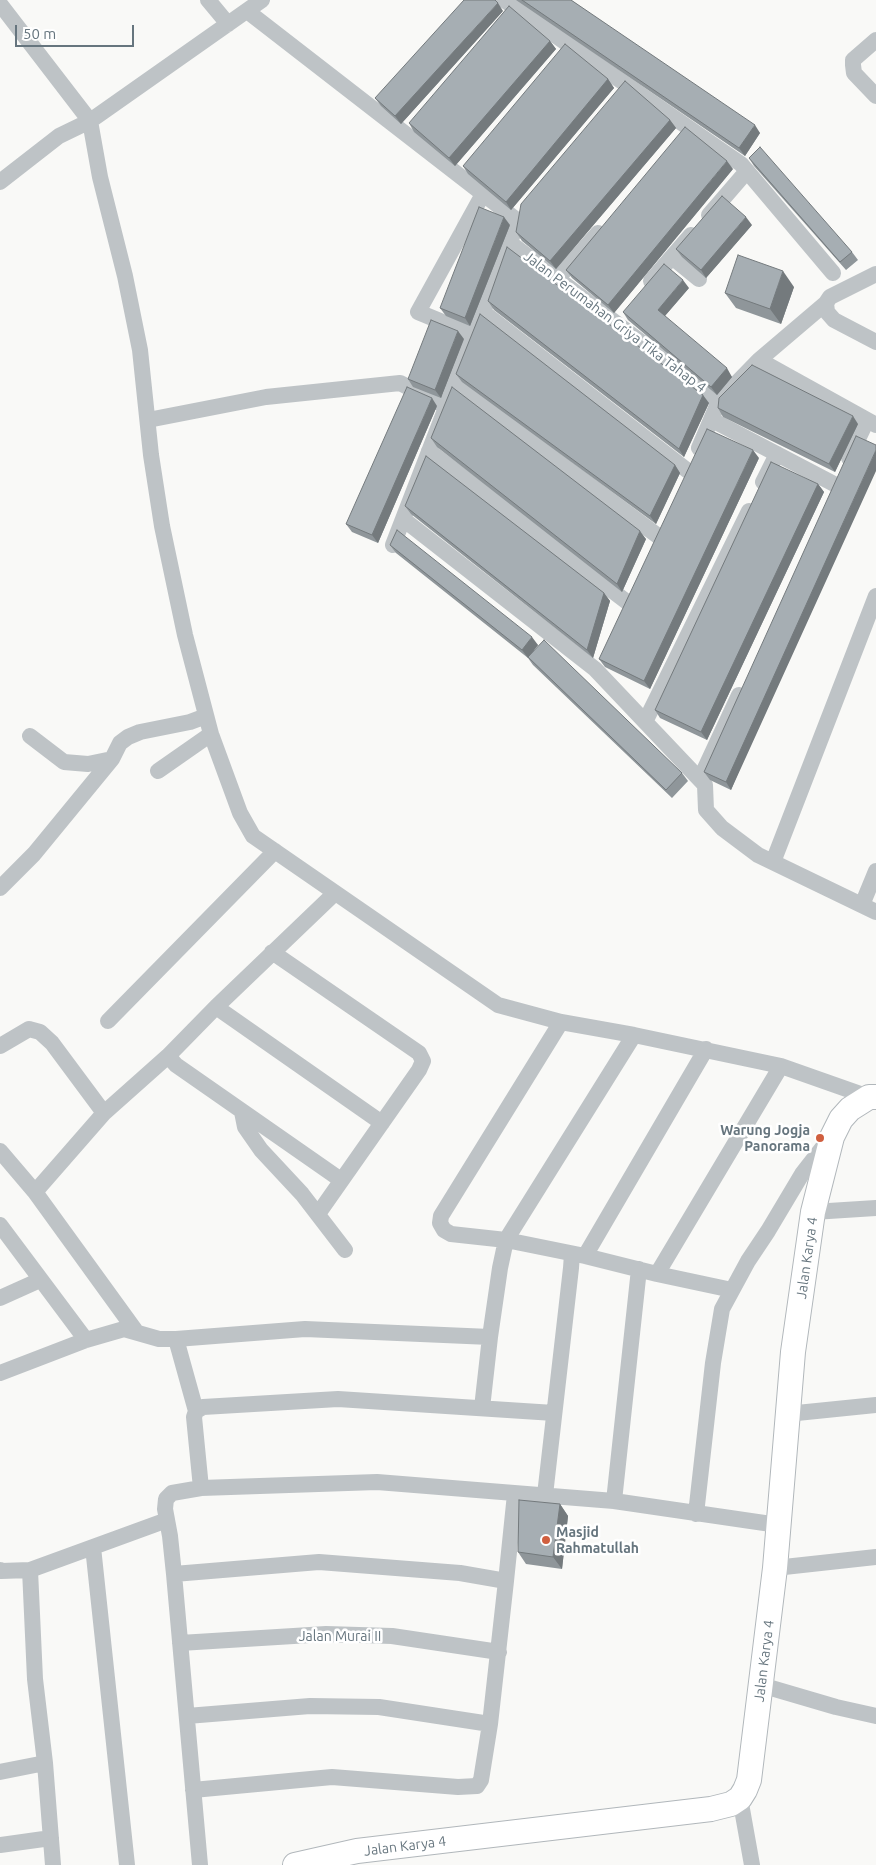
<!DOCTYPE html>
<style>
body{margin:0}
#map{position:relative;width:876px;height:1865px;overflow:hidden;background:#f9f9f7;font-family:Ubuntu,sans-serif}
canvas{display:block}
.scale{position:absolute;left:15px;top:25px;width:119px;height:22px;box-sizing:border-box;border:2px solid #66757e;border-top:0;padding-left:6px;font-size:15px;line-height:18px;white-space:nowrap;color:#66757e;-webkit-text-stroke:4px #fff;paint-order:stroke}
</style>
<div id="map">
<canvas width="876" height="1865"></canvas>
<div class="scale">50 m</div>
</div>
<script>
const g = document.querySelector('canvas').getContext('2d');
g.lineJoin = 'round';
function shape(rows) {
  const path = new Path2D();
  for (const r of rows) {
    path.moveTo(r[0], r[1]);
    for (let i = 2; i < r.length; i += 2) path.lineTo(r[i], r[i + 1]);
  }
  return path;
}
function trace(path, color, width, dash) {
  g.strokeStyle = color;
  g.lineWidth = width;
  g.lineCap = dash ? 'butt' : 'round';
  g.setLineDash(dash || []);
  g.stroke(path);
}
function fillPath(path, color) {
  g.fillStyle = color;
  g.fill(path, 'evenodd');
}
function drawText(font, color, halo, rows, align = 'center') {
  g.font = font + ' Ubuntu,sans-serif';
  g.lineWidth = 5;
  g.setLineDash([]);
  g.textBaseline = 'middle';
  g.strokeStyle = halo;
  g.fillStyle = color;
  for (const [text, x, y, turn = 0] of rows) {
    g.save();
    g.translate(x, y);
    g.rotate((+turn || 0) * Math.PI / 180);
    g.textAlign = isNaN(turn) ? turn : align;
    if (halo) g.strokeText(text, 0, 0);
    g.fillText(text, 0, 0);
    g.restore();
  }
}
const minor = shape([
 [208,0,228,24],
 [504,0,741,164,833,273],
 [0,4,90,121,262,0],
 [247,11,518,221,393,545],
 [876,40,853,60,853,65,854,73,876,96],
 [0,182,59,136,90,121,100,177,125,276,140,350,151,455,162,526,185,635,211,734,240,813,253,836,498,1005,561,1022,634,1035,781,1066,869,1097],
 [709,215,747,171],
 [510,243,719,401],
 [672,257,699,279],
 [558,278,598,233],
 [651,281,691,235],
 [826,303,827,312,834,320,876,342],
 [483,312,688,471],
 [474,335,418,312,483,194],
 [759,360,876,425],
 [455,385,658,536],
 [148,420,266,397,400,383,446,406],
 [712,420,836,485],
 [699,448,719,401,759,360,826,303,830,297,876,274],
 [429,451,627,602],
 [849,458,867,420],
 [763,482,777,454],
 [403,519,595,669,705,785,706,810,722,828,758,855,876,912],
 [645,722,749,511],
 [30,736,64,762,88,764,112,759,120,743,128,737,140,732,190,722,206,716],
 [158,771,211,734],
 [700,779,739,695],
 [773,862,876,596],
 [0,888,34,854,112,759],
 [335,893,216,1007,168,1056,176,1065,341,1180],
 [862,905,876,871],
 [272,952,419,1053,423,1061,419,1070,318,1214],
 [216,1007,382,1123],
 [108,1021,275,851],
 [561,1022,441,1216,440,1223,444,1230,451,1234,506,1240,585,1256,657,1274,732,1290],
 [0,1046,29,1029,40,1032,52,1043,104,1113],
 [242,1112,245,1127,261,1150,302,1194,345,1250],
 [0,1151,35,1192,135,1330],
 [35,1192,104,1113,168,1056],
 [813,1212,876,1208],
 [0,1225,86,1340],
 [585,1256,706,1049],
 [657,1274,781,1066],
 [0,1298,40,1280],
 [0,1373,86,1340,124,1329,159,1339,176,1339],
 [482,1408,490,1337,500,1268,506,1240,634,1035],
 [196,1411,176,1339,305,1329,490,1337],
 [787,1414,876,1405],
 [201,1488,194,1417,196,1411,203,1407,338,1399,554,1413],
 [545,1495,571,1268,572,1254],
 [614,1501,639,1269],
 [696,1514,713,1363,722,1309,748,1261,768,1231,802,1174,827,1142],
 [93,1547,127,1865],
 [775,1568,876,1557],
 [0,1570,1,1571,30,1570,167,1520],
 [30,1570,35,1679,45,1763,53,1865],
 [174,1574,319,1562,460,1573,506,1581,490,1724,481,1780,477,1786,458,1787,332,1777,193,1790],
 [506,1581,515,1494],
 [180,1643,326,1634,392,1636,499,1652],
 [761,1685,836,1707,876,1716],
 [187,1716,310,1706,379,1707,490,1724],
 [0,1772,45,1763],
 [740,1798,752,1865],
 [0,1845,51,1838],
 [200,1865,174,1574,170,1536,165,1509,166,1499,172,1493,201,1488,377,1482,614,1501,778,1525]
]);
const secondary = shape([
 [295,1865,357,1851,711,1809,731,1804,740,1798,745,1790,749,1780,775,1568,793,1352,813,1212,832,1137,841,1119,850,1109,869,1097,876,1097]
]);
const wall = shape([
 [516,0,571,0,760,133,745,156],
 [503,11,401,124,381,106,375,98],
 [550,41,556,49,455,166,414,132,409,123],
 [608,79,614,88,511,210,468,174,463,166],
 [670,120,676,128,556,269,522,241,516,232],
 [749,158,852,252,858,260,846,270,754,166],
 [733,169,614,313,572,278,566,270],
 [510,225,470,326,446,316,440,308],
 [752,225,706,278,682,257,676,249],
 [794,287,781,324,736,308,725,293],
 [689,288,665,316,732,377,717,395,628,320,623,312],
 [488,301,709,403,684,457,494,310],
 [464,339,441,398,413,387,408,379],
 [456,374,675,465,680,473,656,524,462,382],
 [437,406,378,543,352,532,346,524],
 [718,408,858,424,835,472,723,417],
 [431,438,646,539,622,592,437,447],
 [876,445,731,790,710,780,704,772],
 [759,458,650,689,605,667,599,659],
 [818,484,824,492,707,740,660,718,655,710],
 [405,506,604,593,610,601,593,658,411,514],
 [390,545,538,645,534,650,682,773,688,781,672,798,533,665,528,658,396,553],
 [560,1504,568,1516,562,1569,526,1564,518,1552]
]);
const shadedWall = shape([
 [498,3,503,11,401,124,395,116],
 [550,41,556,49,455,166,449,158],
 [608,79,614,88,511,210,506,202],
 [670,120,676,128,556,269,550,261],
 [755,125,760,133,745,156,739,148],
 [727,161,733,169,614,313,608,305],
 [504,217,510,225,470,326,465,318],
 [746,217,752,225,706,278,701,270],
 [783,271,794,287,781,324,770,309],
 [683,280,689,288,663,318,658,310],
 [458,331,464,339,441,398,435,390],
 [727,368,732,377,717,395,711,387],
 [703,395,709,403,684,457,679,449],
 [432,398,437,406,378,543,372,535],
 [853,416,858,424,835,472,829,464],
 [753,450,759,458,650,689,644,681],
 [876,450,876,471,731,790,726,782],
 [675,465,680,473,656,524,650,516],
 [818,484,824,492,707,740,701,732],
 [640,531,646,539,622,592,617,584],
 [604,593,610,601,593,658,587,650],
 [532,637,538,645,528,658,522,650],
 [560,1504,568,1516,562,1569,553,1557]
]);
const building = shape([
 [464,0,495,0,498,3,395,116,375,98,464,0],
 [522,0,571,0,755,125,739,148,522,0],
 [509,6,550,41,449,158,409,123,509,6],
 [565,44,608,79,506,202,463,166,565,44],
 [625,81,670,120,550,261,516,232,521,204,625,81],
 [685,127,727,161,608,305,566,270,685,127],
 [760,147,852,252,840,262,749,158,760,147],
 [722,196,746,217,701,270,676,249,722,196],
 [479,207,504,217,465,318,440,308,479,207],
 [507,247,703,395,679,449,488,301,507,247],
 [738,255,783,271,770,309,725,293,738,255],
 [664,264,683,280,658,310,727,368,711,387,623,312,664,264],
 [480,314,675,465,650,516,456,374,480,314],
 [431,320,458,331,435,390,408,379,431,320],
 [752,365,853,416,829,464,718,408,719,398,752,365],
 [407,387,432,398,372,535,346,524,407,387],
 [452,387,640,531,617,584,431,438,452,387],
 [707,429,753,450,644,681,599,659,707,429],
 [856,436,876,445,876,450,726,782,704,772,856,436],
 [426,456,604,593,587,650,405,506,426,456],
 [771,462,818,484,701,732,655,710,771,462],
 [397,530,532,637,522,650,390,545,397,530],
 [544,640,682,773,666,790,528,657,544,640],
 [519,1500,560,1504,553,1557,518,1552,519,1500]
]);
const markers = [
 [820,1138,5,"#d05f3f"],
 [546,1540,5,"#d05f3f"]
];
const streetNames = [
 ["Jalan Perumahan Griya Tika Tahap 4",615,322,37],
 ["Jalan Karya 4",807,1258,-82],
 ["Jalan Murai II",340,1636],
 ["Jalan Karya 4",764,1661,-83],
 ["Jalan Karya 4",405,1846,-7]
];
const poiNames = [
 ["Warung Jogja",810,1130],
 ["Panorama",810,1146],
 ["Masjid",556,1532,"left"],
 ["Rahmatullah",556,1548,"left"]
];
trace(secondary, '#b1b7bb', 26);
trace(minor, '#bec3c6', 16);
trace(secondary, '#fff', 24);
fillPath(wall, '#8f969a');
fillPath(shadedWall, '#747a7d');
fillPath(building, '#a6aeb3');
trace(building, '#747a7d', 1);
for (const [x, y, r, color] of markers) {
  const dot = new Path2D();
  dot.arc(x, y, r, 0, 2 * Math.PI);
  g.fillStyle = color;
  g.fill(dot);
  trace(dot, '#fff', 2);
}
drawText('14px', '#66757e', '#fff', streetNames);
drawText('bold 14px', '#66757e', '#fff', poiNames, 'right');
</script>
